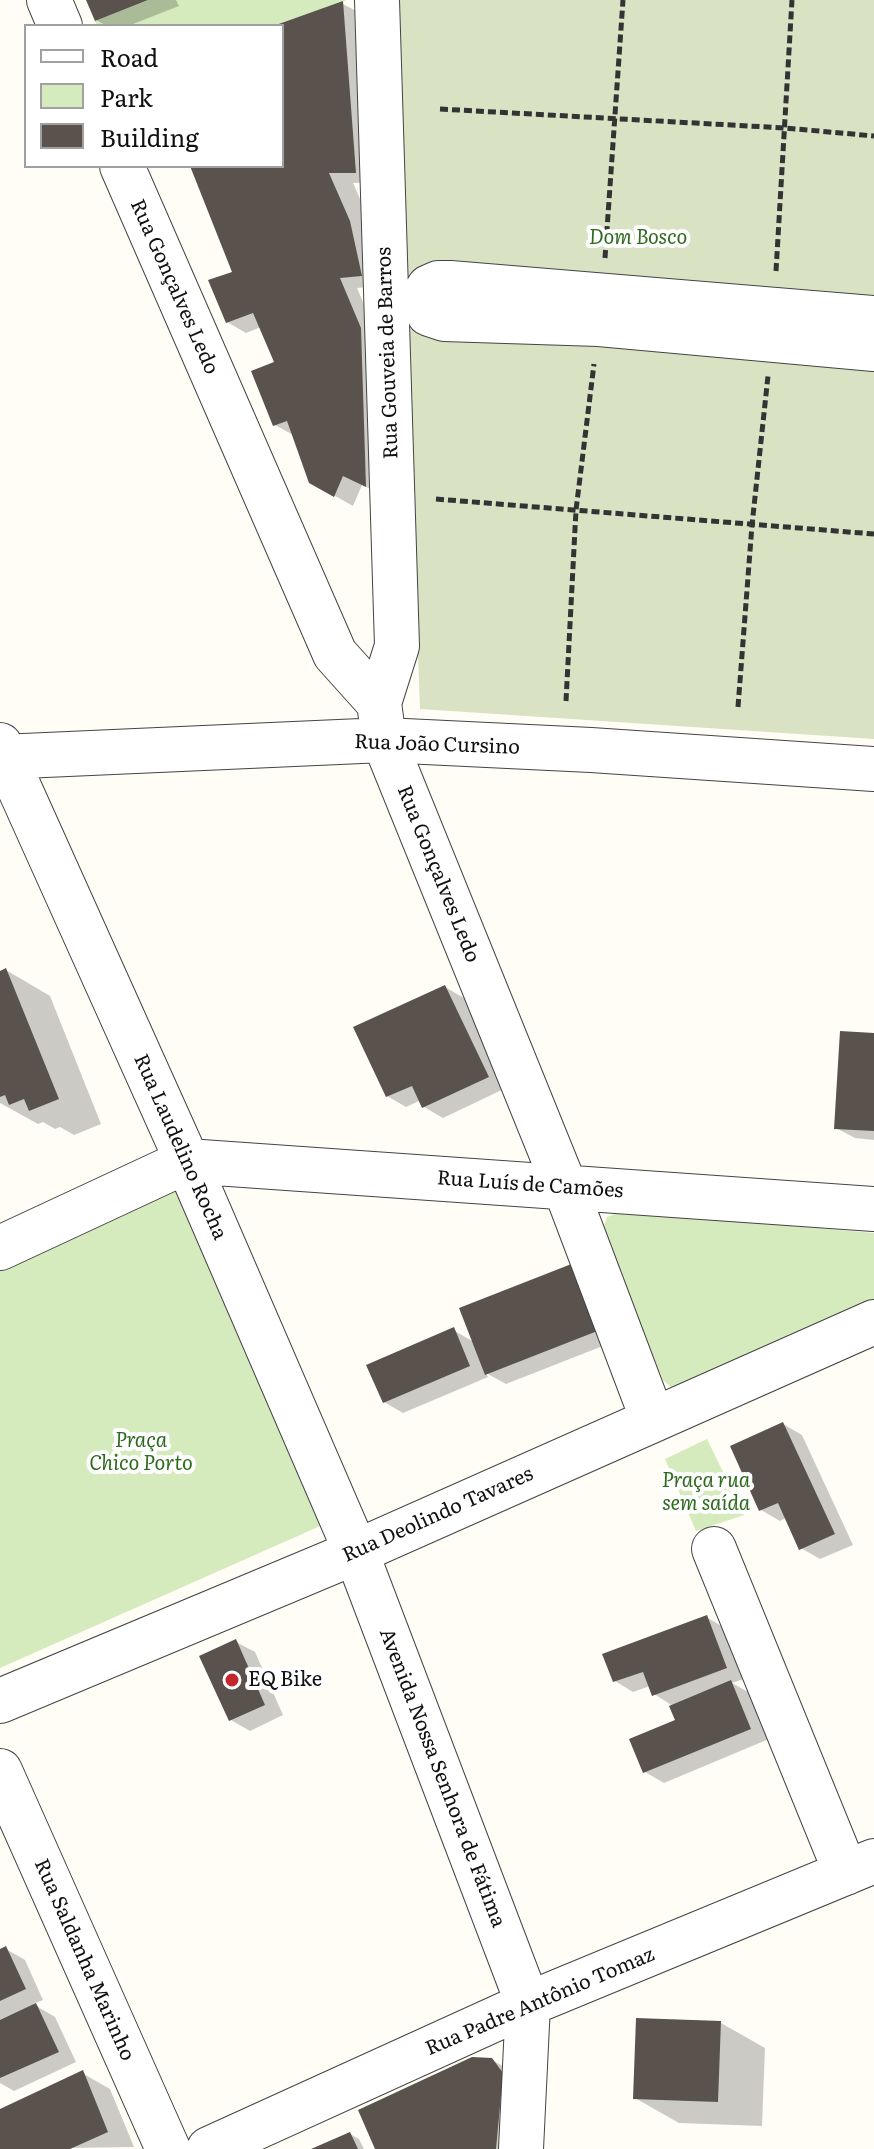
<!DOCTYPE html>
<meta charset="utf-8">
<style>
body{margin:0}
#map{position:relative;width:874px;height:2149px;overflow:hidden;background:#fffdf5;font-family:Literata,serif}
canvas{display:block}
.legend{position:absolute;left:24px;top:24px;width:260px;height:144px;box-sizing:border-box;background:#fff;border:2px solid #a0a0a0;margin:0;padding:10px 14px;list-style:none;font-size:24px;color:#111}
.legend li{display:flex;align-items:center;gap:16px;height:40px}
.legend b{width:40px;border:2px solid #a0a0a0}
</style>
<div id="map">
<canvas width="874" height="2149"></canvas>
<ul class="legend">
<li><b style="height:10px;background:#fff"></b>Road</li>
<li><b style="height:22px;background:#d5ebbd"></b>Park</li>
<li><b style="height:22px;background:#5a524d"></b>Building</li>
</ul>
</div>
<script>
const g = document.querySelector('canvas').getContext('2d');
g.lineJoin = 'round';
function fillPath(path, color) {
  g.fillStyle = color;
  g.fill(path, 'evenodd');
}
function shape(rows) {
  const path = new Path2D();
  for (const r of rows) {
    path.moveTo(r[0], r[1]);
    for (let i = 2; i < r.length; i += 2) path.lineTo(r[i], r[i + 1]);
  }
  return path;
}
function trace(path, color, width, dash) {
  g.strokeStyle = color;
  g.lineWidth = width;
  g.lineCap = dash ? 'butt' : 'round';
  g.setLineDash(dash || []);
  g.stroke(path);
}
function drawText(font, color, halo, rows, align = 'center') {
  g.font = font + ' Literata,serif';
  g.lineWidth = 8;
  g.setLineDash([]);
  g.textBaseline = 'middle';
  g.strokeStyle = halo;
  g.fillStyle = color;
  for (const [text, x, y, turn = 0] of rows) {
    g.save();
    g.translate(x, y);
    g.rotate((+turn || 0) * Math.PI / 180);
    g.textAlign = isNaN(turn) ? turn : align;
    if (halo) g.strokeText(text, 0, 0);
    g.fillText(text, 0, 0);
    g.restore();
  }
}
const green = shape([
 [149,0,347,0,272,26,97,26,95,21],
 [172,1177,327,1523,0,1668,0,1253],
 [623,1211,874,1233,874,1305,673,1389,663,1380,603,1230,607,1217],
 [707,1439,744,1515,696,1531,665,1459]
]);
const cemetery = shape([
 [394,0,874,0,874,739,420,709]
]);
const shadow = shape([
 [88,0,176,0,179,6,128,26,107,26,96,20],
 [343,4,362,14,374,182,353,183,377,237,379,286,357,288,379,340,384,495,362,485,353,506,310,482,295,436,275,425,276,363,261,327,246,333,227,322,235,273,192,166,282,166,282,26,278,26],
 [6,970,50,996,101,1124,74,1135,60,1127,55,1129,43,1122,38,1124,0,1103,0,973],
 [445,987,464,998,506,1088,443,1118,424,1107,421,1100,406,1107,387,1096],
 [874,1035,874,1140,855,1138,836,1128],
 [573,1266,618,1340,506,1384,486,1373,488,1377,403,1413,384,1402,453,1330,474,1342],
 [783,1424,802,1435,853,1545,820,1559,801,1548,787,1517,780,1521,761,1510],
 [706,1617,725,1628,744,1679,732,1683,750,1693,769,1739,664,1783,645,1772,678,1722,673,1706,654,1694,650,1686,633,1692,615,1681],
 [236,1642,255,1652,283,1715,250,1731,231,1720],
 [6,1949,25,1960,43,2000,33,2004,55,2017,76,2062,14,2091,0,2083,0,1951],
 [721,2023,765,2048,762,2126,679,2123,635,2098],
 [492,2060,527,2080,532,2149,377,2149],
 [82,2073,110,2089,134,2147,0,2149,0,2111],
 [350,2134,359,2139,364,2149,316,2149]
]);
const building = shape([
 [86,0,148,0,95,21],
 [343,1,356,173,329,173,350,221,362,276,340,278,361,328,366,487,343,476,334,497,309,483,287,421,273,426,251,371,274,362,253,313,226,323,208,280,232,272,190,166,282,166,282,26,273,26],
 [6,968,59,1099,29,1111,24,1099,9,1105,5,1095,0,1097,0,971],
 [445,985,489,1077,422,1108,412,1086,386,1097,353,1027],
 [840,1031,874,1033,874,1131,834,1129],
 [574,1263,600,1330,485,1375,459,1308],
 [454,1327,470,1366,383,1403,366,1365],
 [783,1422,835,1534,799,1550,778,1503,759,1511,730,1446],
 [707,1615,727,1668,652,1696,643,1672,613,1682,602,1654],
 [236,1639,265,1705,229,1721,199,1656],
 [731,1680,751,1729,643,1773,629,1739,675,1720,669,1706],
 [6,1946,26,1989,0,2001,0,1949],
 [36,2003,59,2052,0,2078,0,2020],
 [636,2018,721,2021,718,2102,633,2099],
 [472,2057,492,2058,503,2073,496,2149,375,2149,358,2110],
 [83,2070,108,2132,70,2149,0,2149,0,2109],
 [350,2132,358,2149,311,2149]
]);
const path = shape([
 [440,109,785,128,874,136],
 [605,258,623,0],
 [776,271,792,0],
 [436,499,874,534],
 [566,701,576,510,594,364],
 [738,707,752,525,768,376]
]);
const minor = shape([
 [49,0,60,26],
 [377,0,397,646,379,703],
 [122,166,335,654,379,703,384,740,565,1187,653,1420],
 [874,318,450,283,438,283,429,287,424,295,429,314,444,319,599,324,874,349],
 [0,745,187,1161,356,1552,528,2004,521,2149],
 [0,757,384,740,591,750,874,769],
 [0,1248,187,1161,874,1209],
 [714,1549,846,1873],
 [0,1701,356,1552,874,1322],
 [0,1771,168,2149],
 [209,2149,528,2004,874,1861]
]);
const markers = [
 [232,1680,8,"#c4262e"]
];
const parkNames = [
 ["Dom Bosco",638,238],
 ["Praça",141,1441],
 ["Chico Porto",141,1464],
 ["Praça rua",706,1481],
 ["sem saída",706,1504]
];
const streetNames = [
 ["Rua Gonçalves Ledo",174,287,66],
 ["Rua Gouveia de Barros",388,353,-92],
 ["Rua João Cursino",437,745,2],
 ["Rua Gonçalves Ledo",438,874,68],
 ["Rua Laudelino Rocha",180,1147,66],
 ["Rua Luís de Camões",530,1185,4],
 ["Rua Deolindo Tavares",438,1515,-24],
 ["Avenida Nossa Senhora de Fátima",442,1778,69],
 ["Rua Saldanha Marinho",84,1960,66],
 ["Rua Padre Antônio Tomaz",540,2002,-23]
];
const poiNames = [
 ["EQ Bike",248,1680]
];
fillPath(green, '#d5ebbd');
fillPath(cemetery, '#d9e3c4');
fillPath(shadow, '#0003');
fillPath(building, '#5a524d');
trace(minor, '#444', 46);
trace(path, '#333', 5, [8, 4]);
trace(minor, '#fff', 44);
for (const [x, y, r, color] of markers) {
  const dot = new Path2D();
  dot.arc(x, y, r, 0, 2 * Math.PI);
  g.fillStyle = color;
  g.fill(dot);
  trace(dot, '#fff', 3);
}
drawText('italic 20px', '#2f6b1f', '#fff', parkNames);
drawText('20px', '#111', '#fff', streetNames);
drawText('20px', '#111', '#fff', poiNames, 'left');
</script>
